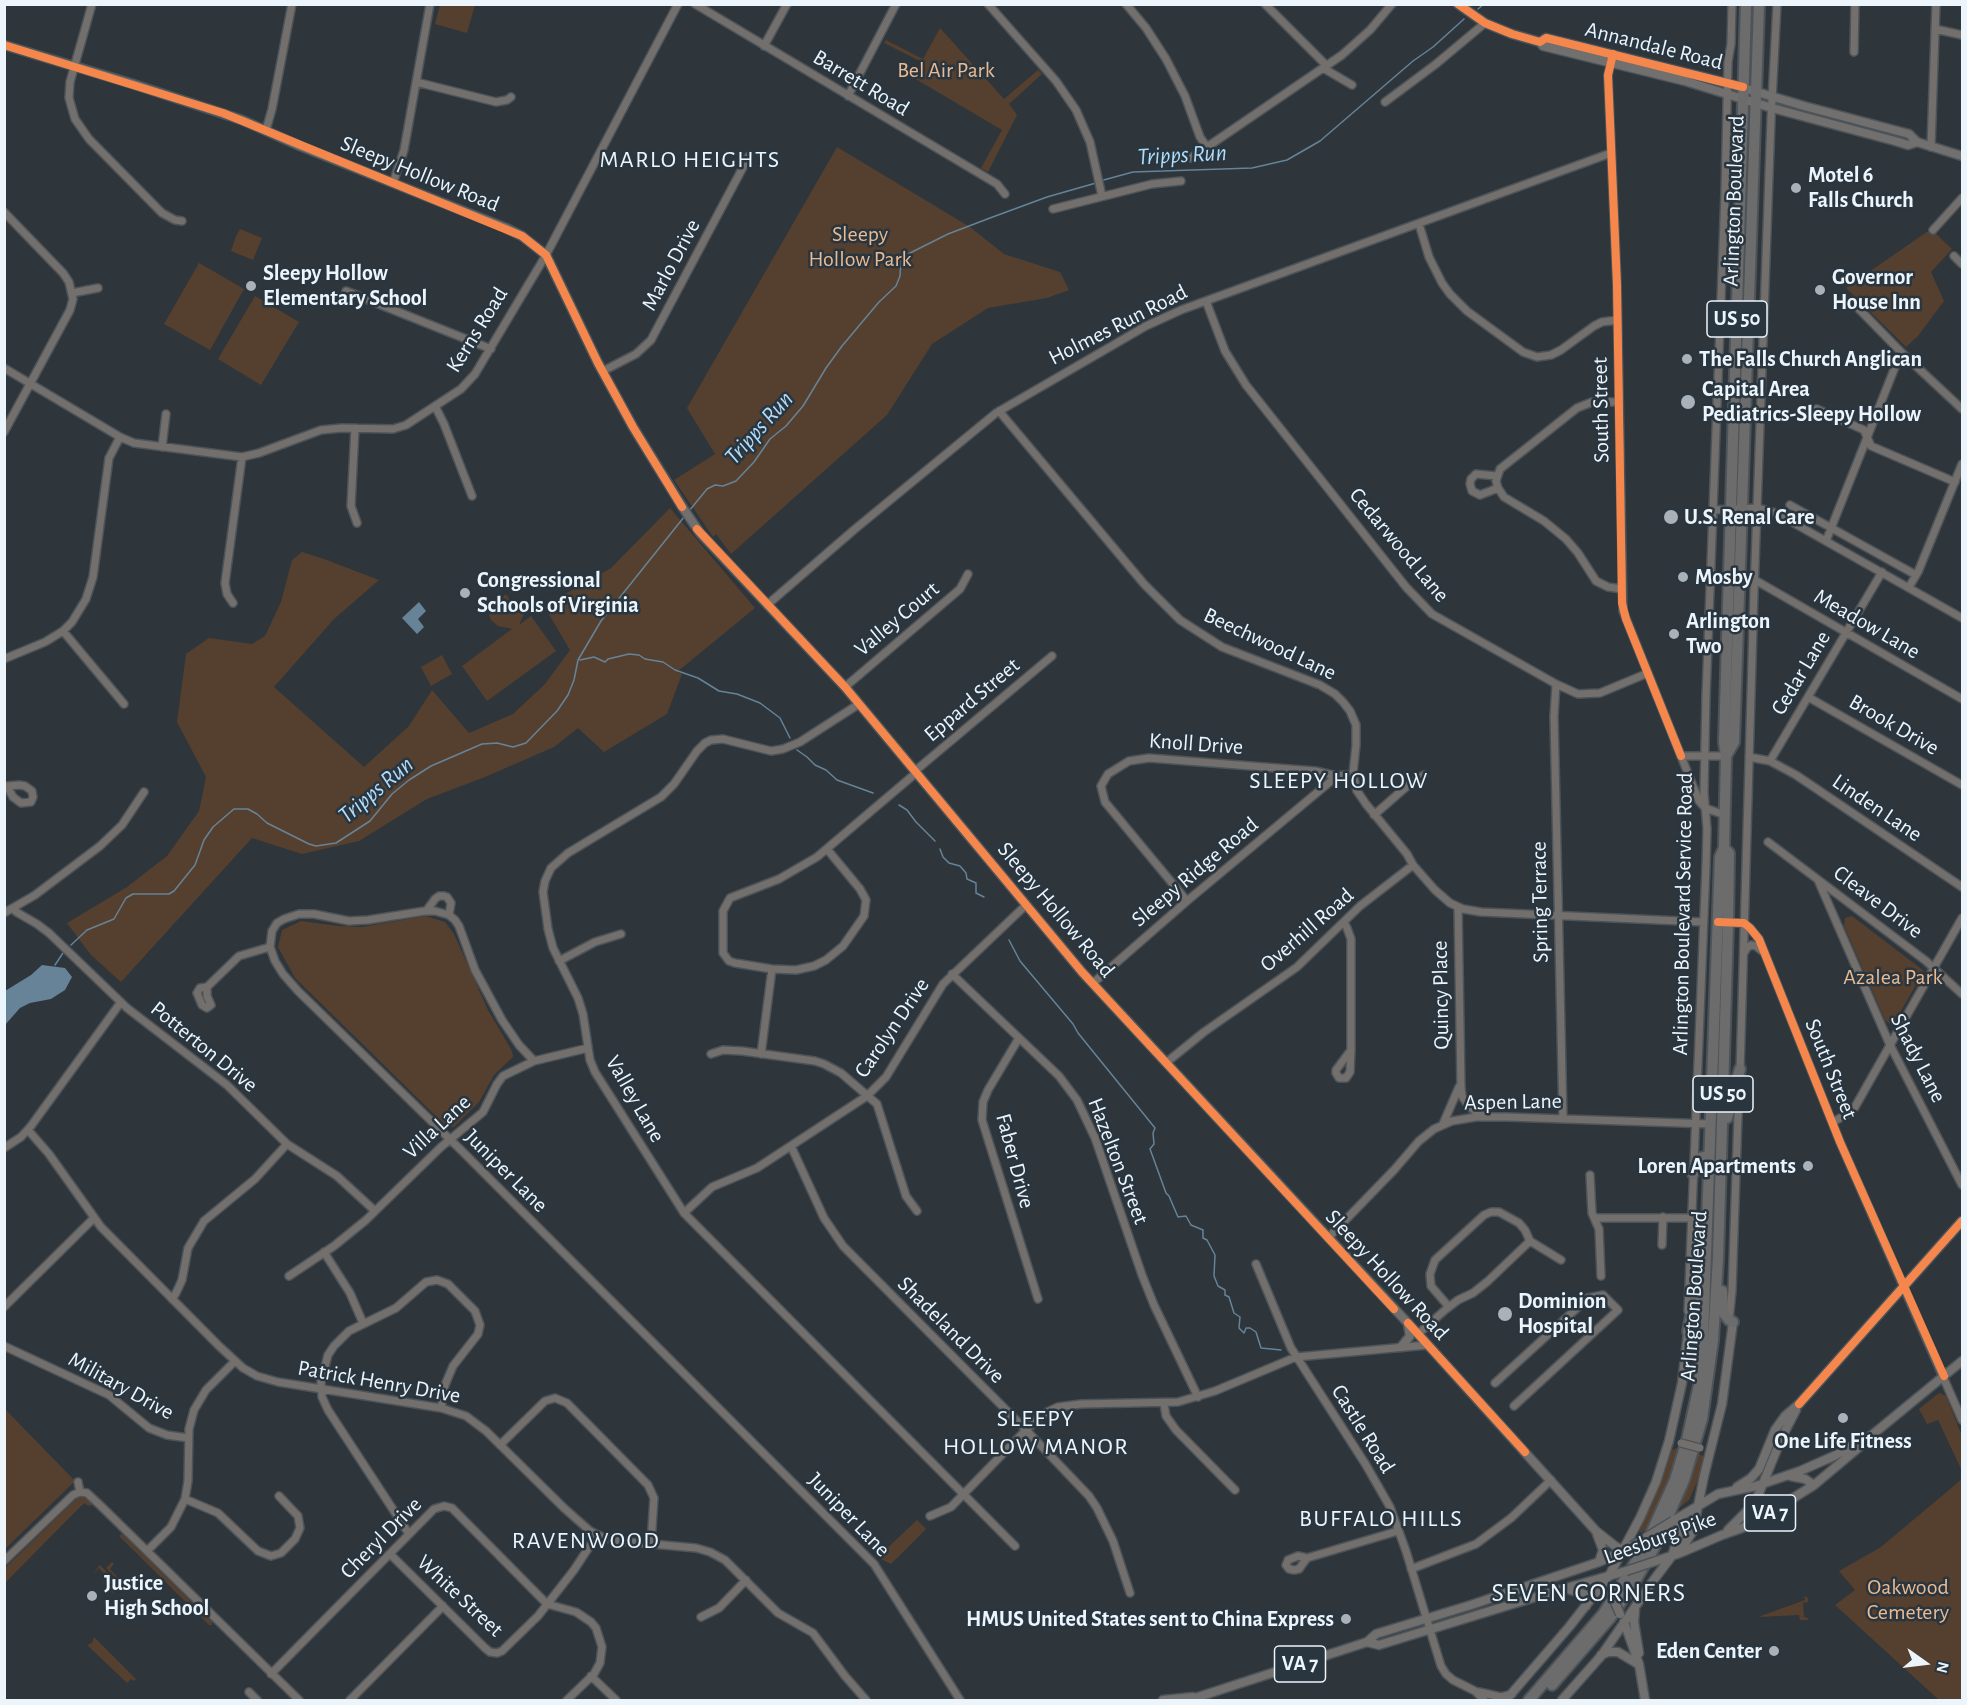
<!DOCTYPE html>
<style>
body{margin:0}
#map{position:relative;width:1967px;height:1705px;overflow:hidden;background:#2e353b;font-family:"Alegreya Sans",sans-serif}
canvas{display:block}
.frame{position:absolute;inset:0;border:6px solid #edf5fc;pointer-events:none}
.north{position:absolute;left:1895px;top:1633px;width:60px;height:60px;-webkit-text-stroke:4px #293640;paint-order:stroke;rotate:104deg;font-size:16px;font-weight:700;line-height:24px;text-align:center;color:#edf5fc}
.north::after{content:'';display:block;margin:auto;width:21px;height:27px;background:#edf5fc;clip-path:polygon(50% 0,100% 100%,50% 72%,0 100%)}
</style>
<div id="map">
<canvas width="1967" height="1705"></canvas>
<div class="frame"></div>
<div class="north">N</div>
</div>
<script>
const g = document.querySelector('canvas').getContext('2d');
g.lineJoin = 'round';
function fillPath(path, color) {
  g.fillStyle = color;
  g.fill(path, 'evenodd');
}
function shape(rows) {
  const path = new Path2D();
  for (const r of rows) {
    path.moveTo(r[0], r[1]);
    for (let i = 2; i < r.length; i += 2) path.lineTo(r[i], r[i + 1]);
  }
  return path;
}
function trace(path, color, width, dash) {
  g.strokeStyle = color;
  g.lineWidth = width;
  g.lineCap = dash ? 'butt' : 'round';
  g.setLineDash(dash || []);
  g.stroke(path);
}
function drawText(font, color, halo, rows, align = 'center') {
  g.font = font + ' "Alegreya Sans",sans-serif';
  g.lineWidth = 5;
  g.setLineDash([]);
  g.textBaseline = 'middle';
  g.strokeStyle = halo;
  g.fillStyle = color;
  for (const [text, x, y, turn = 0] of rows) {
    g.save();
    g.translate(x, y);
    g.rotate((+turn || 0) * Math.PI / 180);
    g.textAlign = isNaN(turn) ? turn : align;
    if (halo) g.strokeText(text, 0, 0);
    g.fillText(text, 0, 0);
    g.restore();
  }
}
const green = shape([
 [440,5,475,5,467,33,435,24],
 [940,28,1004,99,1038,70,1042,74,1009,104,1017,115,988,172,981,168,1002,130,914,78,922,62,884,43,886,40,923,59],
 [837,147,970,227,1004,254,1060,272,1069,290,1047,298,988,308,932,344,887,415,731,554,716,534,713,537,674,480,715,454,687,408],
 [240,229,262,238,253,260,231,251,236,236],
 [1931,229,1952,249,1931,272,1944,301,1918,336,1906,347,1846,288],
 [199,263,244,289,210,350,164,324],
 [255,296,299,322,261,385,218,359],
 [670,508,755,608,677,672,682,674,667,714,604,752,578,728,554,747,485,777,427,799,359,841,302,854,252,838,121,982,91,955,67,923,127,887,167,856,199,811,206,777,177,722,186,654,209,638,252,644,265,636,281,602,292,560,302,552,324,559,379,580,334,619,274,687,364,767,409,726,432,690,469,733,513,714,545,684,570,650,544,606,611,568],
 [504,595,507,595,509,599,524,614,519,625,531,616,556,651,487,701,462,666,512,629,498,626,491,620,489,615,503,599],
 [442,655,452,674,431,686,421,667],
 [426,916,445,922,454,934,488,1010,512,1051,513,1057,494,1075,479,1102,454,1127,447,1127,295,978,278,947,282,930,301,921,338,926,362,927],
 [1852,916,1924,971,1894,1023,1890,1024,1885,1020,1844,926,1845,918],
 [1939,1393,1946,1396,1962,1436,1962,1471,1938,1420,1927,1424,1919,1409],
 [5,1409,75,1481,5,1549],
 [1677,1448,1681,1449,1669,1483,1650,1526,1641,1533,1639,1531,1663,1477,1672,1450],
 [1698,1453,1703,1456,1704,1461,1702,1471,1689,1500,1679,1508],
 [1962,1479,1962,1700,1939,1700,1835,1605,1855,1590,1839,1571,1881,1547],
 [83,1496,92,1503,92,1505,88,1506,85,1503,81,1506,5,1583,5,1568,76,1499],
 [917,1520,926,1529,891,1564,875,1556,882,1553],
 [122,1534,212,1622,212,1625,209,1625,119,1536],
 [112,1562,114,1564,110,1569,123,1583,113,1593,103,1582,107,1578,99,1568,92,1575,100,1565,110,1575,112,1586,114,1585,114,1580,118,1584,120,1582,106,1568],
 [1804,1596,1808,1598,1808,1602,1803,1603,1804,1617,1808,1618,1808,1620,1800,1620,1799,1615,1758,1617,1805,1600],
 [94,1637,136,1679,134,1681,131,1679,127,1683,87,1645,92,1643]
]);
const water = shape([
 [419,602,426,611,418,619,424,627,417,634,402,618],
 [42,965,65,968,72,977,65,990,51,999,30,1003,20,1008,5,1025,5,991,31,975]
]);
const stream = shape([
 [1478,9,1484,4],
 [1100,181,1133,172,1252,168,1287,160,1320,141,1413,61,1433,47,1464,19],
 [689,511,707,489,715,485,723,486,736,481,754,462,770,439,786,426,803,406,826,368,842,346,879,302,896,286,900,276,901,260,906,255,948,234,990,218,1047,197,1096,183],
 [580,660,594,657,605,662,608,659,629,654,639,655,645,659,663,662,675,670,698,678,719,691,737,694,760,703,780,718,790,738],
 [797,750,807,757,815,765,826,770,837,780,873,793],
 [899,805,907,810,916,822,935,841],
 [940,849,943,857,949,863,960,866,966,873,967,879,976,883,976,893,984,897],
 [1009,940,1020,961,1073,1024,1078,1033,1155,1128,1153,1133,1154,1144,1150,1149,1166,1193,1169,1196,1178,1217,1186,1216,1191,1225,1203,1230,1203,1238,1207,1240,1215,1255,1214,1276,1218,1286,1225,1290,1225,1295,1229,1297,1234,1313,1240,1317,1239,1328,1244,1333,1246,1328,1250,1328,1256,1332,1261,1348,1281,1350],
 [71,945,87,930,114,919,126,898,133,894,169,894,174,891,195,865,204,840,213,827,234,809,248,809,257,814,267,823,309,844,316,846,336,843,370,821,392,794,409,780,431,766,482,744,497,743,513,747,526,743,557,711,568,695,574,680,578,660,601,621,684,517],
 [55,965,63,953]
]);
const minor = shape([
 [92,4,70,82,69,98,75,119,89,139,162,213,175,220,182,221],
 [695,4,997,184,1005,194],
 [988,4,1056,81,1076,110,1090,142,1102,196],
 [1126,4,1146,28,1166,59,1185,96,1200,137,1207,147],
 [1265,4,1326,65],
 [1935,29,1962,35],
 [764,46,787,4],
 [1854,52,1855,4],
 [1612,59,1608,75,1617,285,1623,611,1699,801,1705,808,1725,815],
 [1323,68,1352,85],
 [416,82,496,102,507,100,511,97],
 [848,96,896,4],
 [1385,102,1436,64,1485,23],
 [266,130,272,109,292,4],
 [1931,147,1936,4],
 [1191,158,1342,55,1370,30,1392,4],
 [393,183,404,150,430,4],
 [1053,209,1152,184,1181,181],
 [4,212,63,273,69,282,73,299,70,310,4,432],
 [1419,224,1429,257,1442,283,1450,294,1467,311,1523,352,1537,357,1551,355,1561,350,1594,326,1602,322,1617,320],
 [1933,230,1962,198],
 [1954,256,1962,264],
 [346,291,491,349],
 [72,293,98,288],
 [1206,301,1225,351,1246,385,1406,587,1432,614,1556,684,1578,694,1600,693,1648,673],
 [1858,308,1901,352,1962,409],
 [4,368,120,437,134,443,242,457,259,453,321,430,342,428,393,429,406,425,461,389,475,374,546,255,678,4],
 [603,371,636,354,651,340,749,156],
 [1619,402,1592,402,1577,408,1500,469,1496,481,1498,488,1504,497,1544,521,1566,539,1578,553,1596,581,1608,587,1622,589],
 [435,406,444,424,472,496],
 [1817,409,1864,430,1871,446,1955,482],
 [999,411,1144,584,1180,620,1222,647,1320,685,1335,694,1343,702,1350,711,1356,725,1356,745,1353,774,1357,791,1366,804,1407,854,1413,865,1435,890,1450,903,1463,909,1481,912,1703,922],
 [355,428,351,506,357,523],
 [162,447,166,414],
 [1497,476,1476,474,1471,479,1470,484,1472,491,1480,495,1498,488],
 [1790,505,1916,575],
 [1713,510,1758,508,1776,513,1962,618],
 [1826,541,1901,352],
 [1755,580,1962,699],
 [1909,587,1918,572,1962,464],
 [233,603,227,594,225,583,242,457],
 [767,605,855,529,996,413,1146,326,1181,310,1611,153],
 [63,631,124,704],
 [4,659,45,642,63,631,72,622,86,599,93,577,109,458,120,437],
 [1556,684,1554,716,1563,1119],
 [845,687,960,589,968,574],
 [1808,697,1962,785],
 [859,704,800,742,783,749,771,751,723,739,711,740,705,743,697,751,674,784,661,797,568,853,551,868,545,881,543,892,548,929,553,948,578,998,583,1014,590,1060,595,1072,684,1213,1015,1546],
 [1681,756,1726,756],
 [1749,757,1770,761,1796,775,1962,887],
 [1770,761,1882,572],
 [915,771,1052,656],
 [19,785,25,786,32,791,33,797,31,802,21,803,13,797,7,786,19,785],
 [1374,815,1406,787,1424,775],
 [1768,842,1926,961,1962,994],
 [827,849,860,889,866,900,864,916,843,946,826,960,814,966,796,970,772,969,735,963,729,961,723,953,723,911,730,898,779,879,817,857,916,773],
 [1818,880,1890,1045,1962,1185],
 [1187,901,1105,802,1101,786,1108,774,1129,761,1149,758,1315,771,1337,776],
 [1458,907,1461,1087,1462,1096,1468,1105,1477,1113,1484,1116],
 [13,909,18,913,37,924,49,933,127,1008,227,1085,287,1144,337,1176,375,1211],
 [427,910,435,899,439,896,444,896,447,897,451,903,449,915],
 [4,913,35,895,100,846,122,825,144,792],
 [1344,922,1347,928,1351,939,1351,1050],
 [1727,923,1744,923,1750,928,1759,939,1840,1142,1962,1420],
 [1744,953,1747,948,1751,945,1756,946,1762,951],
 [559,961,595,942,621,934],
 [952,974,1059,1076,1077,1100,1095,1138,1142,1275,1154,1305,1198,1397],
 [1093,983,1187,901,1337,776,1353,774],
 [207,987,200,988,197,993,202,1005,207,1008,211,1005,207,996,207,987,239,956,270,947],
 [1019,1038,988,1090,983,1102,982,1120,1038,1299],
 [1351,1050,1350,1072,1346,1078,1339,1078,1336,1073,1336,1070,1351,1050],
 [711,1054,723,1050,742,1051,815,1061,824,1064,841,1073,877,1104,906,1196,917,1211],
 [761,1054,772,969],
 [534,1061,519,1045,502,1020,475,970,459,926,455,920,449,915,435,911,425,911,368,920,349,921,314,914,299,914,284,919,277,923,272,931,270,947,275,961,283,974,298,991,463,1152,874,1564,960,1700],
 [1167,1062,1204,1032,1297,967,1360,906,1413,865],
 [1740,1072,1754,592,1771,119,1777,4],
 [1833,1122,1847,1114,1855,1107,1962,918],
 [1443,1124,1459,1087],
 [28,1130,49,1154,101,1227,219,1346,243,1368,257,1376,278,1382,441,1408,466,1416,486,1431,564,1508,590,1531,602,1537,619,1541,696,1548,710,1552,725,1560,778,1613,813,1633,845,1676,866,1700],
 [791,1146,824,1218,843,1246,1026,1430,1089,1496,1097,1508,1113,1541,1130,1593],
 [4,1148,21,1137,31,1126,121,1002],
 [1590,1175,1592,1213,1599,1229,1601,1276],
 [684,1213,712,1187,757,1168,867,1096,886,1077,943,984,1026,905],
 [1595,1218,1691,1218],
 [1328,1238,1394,1170,1419,1141,1434,1129,1452,1121,1476,1117,1507,1117,1710,1124],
 [1530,1241,1561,1260],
 [1662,1245,1663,1217],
 [324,1252,350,1293,363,1323],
 [1256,1264,1291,1348,1366,1465,1390,1507,1406,1551,1441,1666,1446,1674,1453,1680,1475,1691,1484,1700],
 [289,1276,334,1246,366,1220,441,1147,483,1112,497,1084,503,1076,534,1061,588,1048],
 [172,1299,176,1293,182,1280,188,1248,204,1221,255,1179,287,1144],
 [4,1307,94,1218],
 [1688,1311,1706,866,1707,829,1704,793,1706,696,1725,193,1728,62,1731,44,1732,4],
 [1729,1320,1732,1291,1739,1086],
 [1418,1334,1445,1310,1449,1307,1458,1300,1473,1293,1488,1281,1530,1241,1525,1230,1519,1223,1499,1212,1491,1212,1484,1215,1435,1260,1430,1274,1431,1286,1449,1307],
 [4,1346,109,1395,149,1428,167,1435,188,1438],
 [1495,1383,1588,1298,1603,1295,1618,1310,1514,1406],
 [1164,1404,1166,1416,1176,1430,1235,1490],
 [500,1445,545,1401,555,1398,567,1403,648,1485,654,1498,651,1543],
 [78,1482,80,1492,87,1493,103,1508,299,1700],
 [185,1499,218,1513,258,1551,271,1556,281,1553,295,1539,300,1528,298,1516,279,1496],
 [930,1516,951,1507,1026,1430,1045,1413,1058,1407,1081,1404,1178,1402,1215,1391,1296,1357,1428,1345],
 [409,1534,328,1410,322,1397,321,1382,328,1355,334,1346,349,1331,396,1308,426,1282,437,1280,448,1284,475,1311,480,1325,478,1334,453,1366,445,1385,441,1408],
 [147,1551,171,1527,185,1499,188,1481,189,1429,194,1410,206,1390,235,1361],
 [390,1554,485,1648,490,1652,497,1653,502,1651,538,1616,574,1570,597,1535],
 [1298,1556,1307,1558,1299,1569,1294,1570,1289,1569,1286,1565,1288,1560,1298,1556],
 [1307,1558,1398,1531],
 [4,1561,73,1495,80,1492],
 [1411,1569,1476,1544,1511,1518,1551,1480],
 [701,1617,719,1608,746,1580],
 [271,1674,434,1509,444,1506,452,1508,547,1604,576,1612,591,1622,596,1628,602,1647,600,1663,594,1674,567,1700],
 [591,1676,616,1700],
 [249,1692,257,1700],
 [1479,1692,1501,1697,1512,1694],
 [350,1700,443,1606]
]);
const major = shape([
 [1458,4,1485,23,1512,34,1540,42,1543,46,1685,81,1772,108,1895,141,1908,145,1917,142],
 [1540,42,1546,38,1727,83,1804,106,1909,134,1917,142,1962,156],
 [4,45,133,84,242,120,300,146,506,228,522,236,546,255,598,363,633,427,683,508,700,533,845,687,1082,972,1418,1334,1596,1531,1615,1546,1624,1551],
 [1401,1347,1410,1336,1408,1324],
 [1790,1476,1805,1479,1814,1485],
 [1737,1487,1751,1478,1759,1469,1775,1430,1785,1416,1799,1404,1962,1221],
 [1728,1530,1747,1511,1757,1498,1782,1437,1796,1410],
 [1597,1534,1603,1550,1599,1562],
 [1673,1553,1679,1534,1673,1521,1718,1494,1756,1486,1800,1471,1834,1456,1872,1435,1962,1361],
 [1656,1561,1680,1553,1722,1535,1742,1528,1763,1517,1814,1485,1863,1444],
 [1567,1589,1584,1594,1586,1600,1586,1606],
 [1635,1610,1634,1622,1639,1653],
 [1624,1622,1639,1664,1645,1700],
 [1367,1642,1379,1645,1542,1595,1626,1571],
 [1601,1655,1608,1652,1618,1652,1638,1664],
 [1163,1700,1193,1697],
 [1189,1700,1367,1642,1376,1634,1471,1605,1599,1562,1626,1550],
 [1506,1700,1569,1627,1609,1576,1640,1518,1656,1482,1669,1441,1682,1383,1688,1332],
 [1562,1700,1601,1656,1653,1581,1671,1557,1682,1548,1693,1531,1704,1476,1722,1404,1733,1322]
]);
const highway = shape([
 [1726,756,1734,742,1759,4],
 [1727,1118,1740,1069],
 [1693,1174,1700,1158,1709,1156],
 [1722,1291,1723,1312,1729,1320,1733,1322],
 [1688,1332,1699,1271],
 [1552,1685,1610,1618,1634,1583,1655,1546,1684,1480,1702,1419,1713,1340,1718,1258,1728,923,1729,853,1724,848],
 [1529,1700,1604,1613,1645,1547,1675,1480,1687,1440,1699,1385,1703,1338,1720,857,1724,848,1726,756,1724,742,1746,4]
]);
const minorBridge = shape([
 [1681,1443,1700,1448]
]);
const majorBridge = shape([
 [1632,1546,1673,1521],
 [1626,1571,1656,1561],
 [1611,1593,1620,1614]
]);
const cycleway = shape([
 [1458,4,1485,23,1512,34,1540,42,1546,38,1743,87],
 [4,45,223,113,522,236,546,255,598,363,633,427,682,507],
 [1613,54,1608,75,1617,285,1622,603,1626,619,1681,756],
 [697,529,845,687,1082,972,1394,1309],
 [1718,922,1744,923,1750,928,1759,939,1840,1142,1944,1376],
 [1408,1323,1525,1452],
 [1799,1404,1962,1221]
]);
const markers = [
 [1796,188,6,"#aab2b8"],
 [251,286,6,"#aab2b8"],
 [1820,290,6,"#aab2b8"],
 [1687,359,6,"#aab2b8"],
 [1688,402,8,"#aab2b8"],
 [1671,517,8,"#aab2b8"],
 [1683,577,6,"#aab2b8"],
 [465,593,6,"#aab2b8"],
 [1674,634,6,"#aab2b8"],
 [1808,1166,6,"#aab2b8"],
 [1505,1314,8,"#aab2b8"],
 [1843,1418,6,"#aab2b8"],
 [92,1596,6,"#aab2b8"],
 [1346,1619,6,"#aab2b8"],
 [1774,1651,6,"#aab2b8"]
];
const shields = [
 [1737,319,60],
 [1723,1094,60],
 [1770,1513,51],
 [1300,1664,51]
];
const shieldNames = [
 ["US 50",1737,319],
 ["US 50",1723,1094],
 ["VA 7",1770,1513],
 ["VA 7",1300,1664]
];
const streetNames = [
 ["Annandale Road",1654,46,14],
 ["Barrett Road",861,83,31],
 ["Sleepy Hollow Road",420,174,22],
 ["Arlington Boulevard",1734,201,-88],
 ["Marlo Drive",671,265,-62],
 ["Holmes Run Road",1118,325,-27],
 ["Kerns Road",477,330,-58],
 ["South Street",1601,410,-91],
 ["Cedarwood Lane",1399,545,50],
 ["Valley Court",897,619,-40],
 ["Meadow Lane",1867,624,30],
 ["Beechwood Lane",1270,644,25],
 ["Cedar Lane",1801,673,-59],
 ["Eppard Street",972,700,-40],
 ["Brook Drive",1894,725,30],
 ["Knoll Drive",1196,744,4],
 ["Linden Lane",1877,808,34],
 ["Sleepy Ridge Road",1195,872,-40],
 ["Spring Terrace",1540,902,-91],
 ["Cleave Drive",1878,902,37],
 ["Sleepy Hollow Road",1056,910,50],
 ["Arlington Boulevard Service Road",1683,914,-89],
 ["Overhill Road",1307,930,-41],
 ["Quincy Place",1441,995,-91],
 ["Carolyn Drive",892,1028,-56],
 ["Potterton Drive",204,1047,39],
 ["Shady Lane",1918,1058,63],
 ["South Street",1831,1069,68],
 ["Valley Lane",635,1099,60],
 ["Aspen Lane",1513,1102,-1],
 ["Villa Lane",437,1127,-43],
 ["Faber Drive",1015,1161,75],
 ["Hazelton Street",1118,1161,69],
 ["Juniper Lane",506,1171,45],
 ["Sleepy Hollow Road",1387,1275,47],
 ["Arlington Boulevard",1694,1296,-86],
 ["Shadeland Drive",951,1330,45],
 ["Patrick Henry Drive",379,1382,10],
 ["Military Drive",121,1386,29],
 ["Castle Road",1363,1429,58],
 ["Juniper Lane",849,1515,46],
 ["Cheryl Drive",381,1538,-45],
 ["Leesburg Pike",1660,1538,-20],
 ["White Street",460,1596,43]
];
const parkNames = [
 ["Bel Air Park",946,70],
 ["Sleepy",860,234],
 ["Hollow Park",860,259],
 ["Azalea Park",1893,977],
 ["Oakwood",1908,1587],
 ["Cemetery",1908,1612]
];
const poiNames = [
 ["Motel 6",1808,175],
 ["Falls Church",1808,200],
 ["Sleepy Hollow",263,273],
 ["Elementary School",263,298],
 ["Governor",1832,277],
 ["House Inn",1832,302],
 ["The Falls Church Anglican",1699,359],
 ["Capital Area",1702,389],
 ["Pediatrics-Sleepy Hollow",1702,414],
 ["U.S. Renal Care",1684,517],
 ["Mosby",1695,577],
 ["Congressional",477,580],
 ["Schools of Virginia",477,605],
 ["Arlington",1686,621],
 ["Two",1686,646],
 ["Loren Apartments",1796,1166,"right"],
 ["Dominion",1518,1301],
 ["Hospital",1518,1326],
 ["One Life Fitness",1843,1441,"center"],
 ["Justice",104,1583],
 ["High School",104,1608],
 ["HMUS United States sent to China Express",1334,1619,"right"],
 ["Eden Center",1762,1651,"right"]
];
const waterNames = [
 ["Tripps Run",1182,155,-3],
 ["Tripps Run",759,428,-48],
 ["Tripps Run",376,790,-40]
];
const neighbourhoodNames = [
 ["MARLO HEIGHTS",690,160],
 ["SLEEPY HOLLOW",1339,781],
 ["SLEEPY",1036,1419],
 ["HOLLOW MANOR",1036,1447],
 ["BUFFALO HILLS",1381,1519],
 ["RAVENWOOD",586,1541]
];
const quarterNames = [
 ["SEVEN CORNERS",1589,1593]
];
fillPath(green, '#55402f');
fillPath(water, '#668398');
trace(stream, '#668398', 1.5);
trace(minor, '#4d5459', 10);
trace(major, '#4d5459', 11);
trace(highway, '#4d5459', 14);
trace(minor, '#726f6c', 7);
trace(major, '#71706e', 8);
trace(highway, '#6d6c6d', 10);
trace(minorBridge, '#4d5459', 10, []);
trace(majorBridge, '#4d5459', 11, []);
trace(minorBridge, '#726f6c', 7);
trace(majorBridge, '#71706e', 8);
trace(cycleway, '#f5874c', 8);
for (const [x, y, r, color] of markers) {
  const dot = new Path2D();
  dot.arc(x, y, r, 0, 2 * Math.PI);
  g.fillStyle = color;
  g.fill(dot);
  trace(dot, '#293640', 2);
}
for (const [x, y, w] of shields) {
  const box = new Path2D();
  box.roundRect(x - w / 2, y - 18, w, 36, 4.5);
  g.fillStyle = '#293640';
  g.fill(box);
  trace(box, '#edf5fc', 1.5);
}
drawText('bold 21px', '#edf5fc', null, shieldNames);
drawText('22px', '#edf5fc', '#293640', streetNames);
drawText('22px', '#ebba91', '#293640', parkNames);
drawText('bold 22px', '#edf5fc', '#293640', poiNames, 'left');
drawText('italic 24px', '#b1dcfb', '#293640', waterNames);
g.letterSpacing = '1.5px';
drawText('24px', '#edf5fc', '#293640', neighbourhoodNames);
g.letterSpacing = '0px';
g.letterSpacing = '1.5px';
drawText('26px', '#edf5fc', '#293640', quarterNames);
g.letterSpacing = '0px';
</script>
